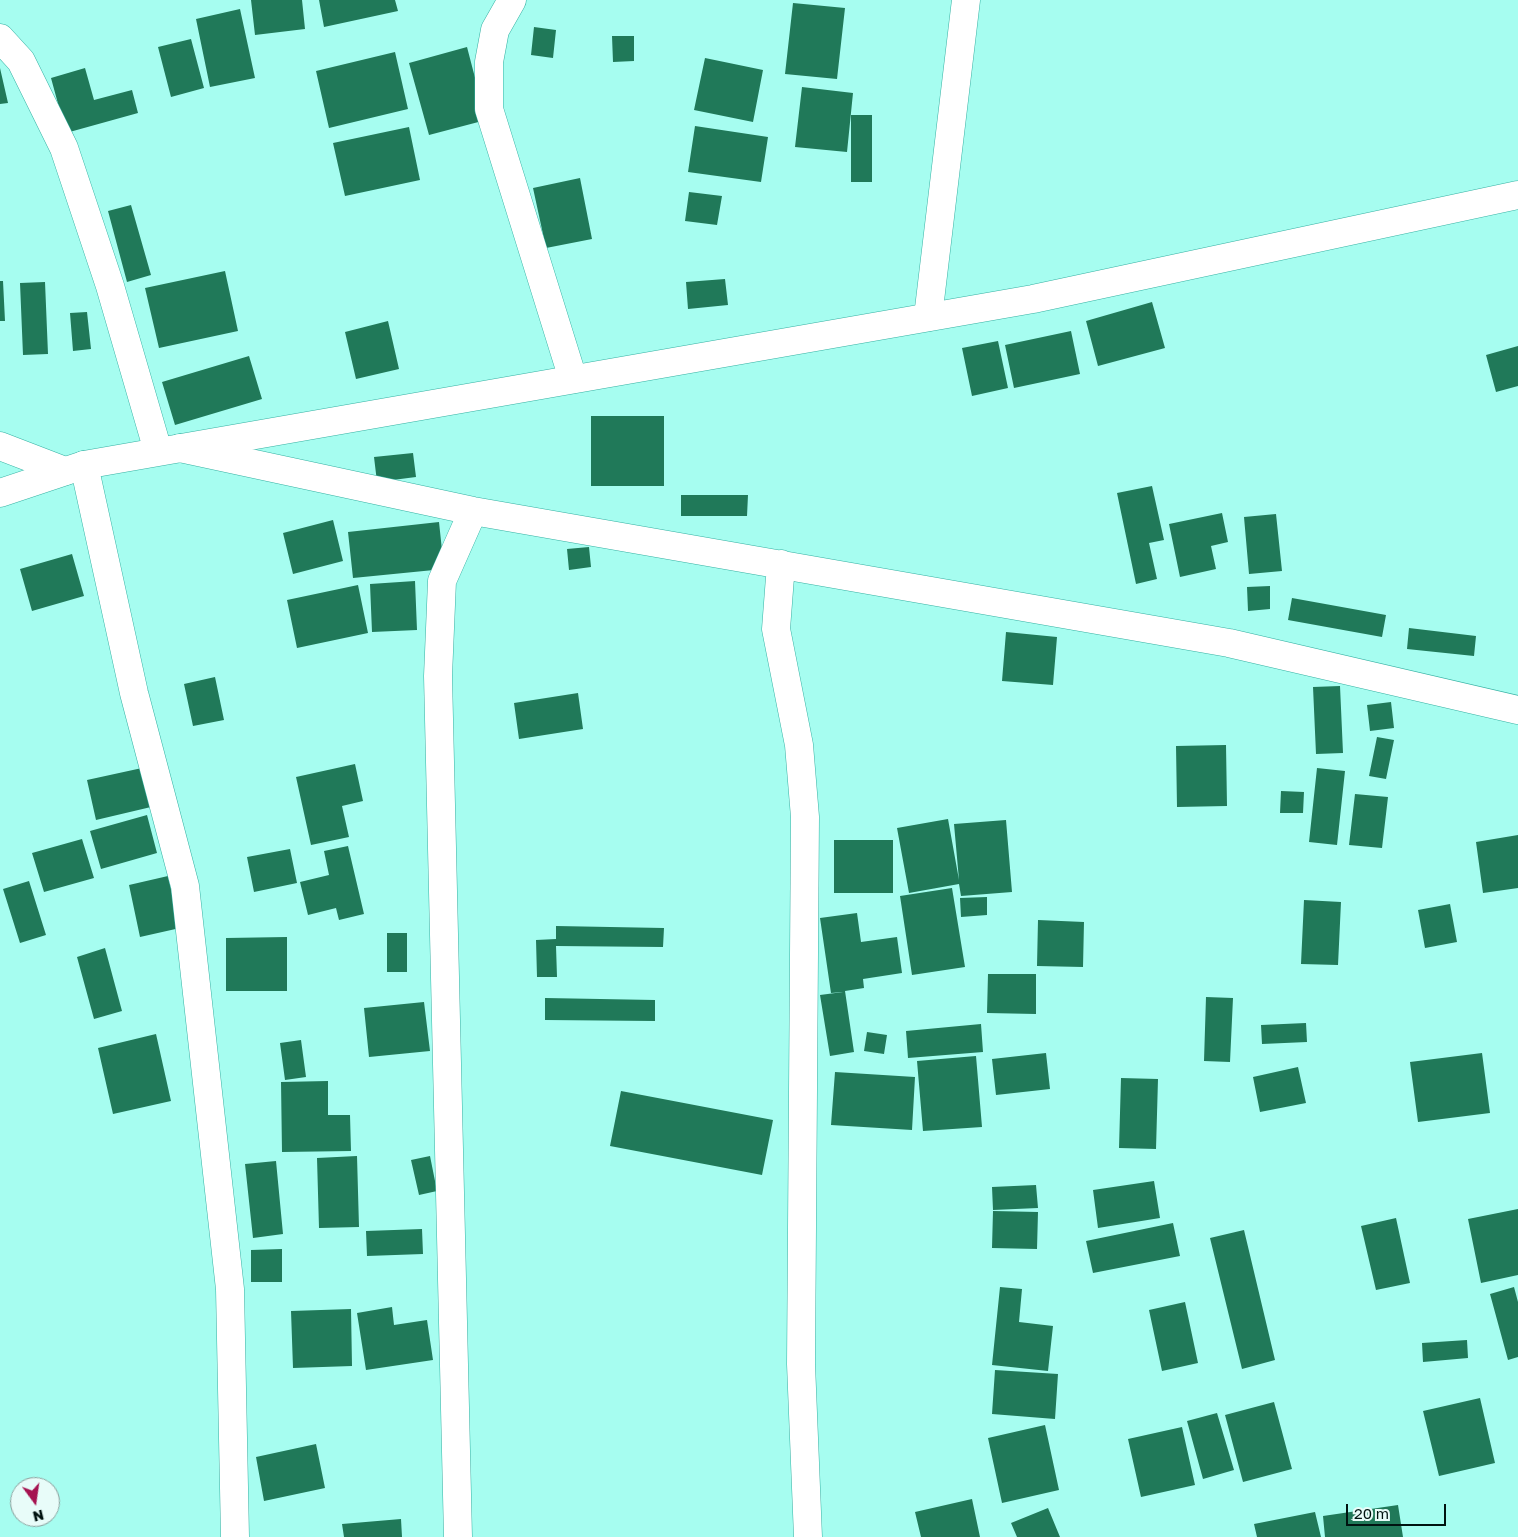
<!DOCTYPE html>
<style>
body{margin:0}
#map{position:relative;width:1518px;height:1537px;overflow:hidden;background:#a6fdf0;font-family:"Golos Text",sans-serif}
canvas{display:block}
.north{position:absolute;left:10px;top:1477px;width:50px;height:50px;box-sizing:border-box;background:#e8fcf9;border:1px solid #8b9f9c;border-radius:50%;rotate:166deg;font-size:14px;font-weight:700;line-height:20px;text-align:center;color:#001310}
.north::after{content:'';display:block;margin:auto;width:18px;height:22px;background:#a51350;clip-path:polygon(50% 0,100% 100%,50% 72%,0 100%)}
.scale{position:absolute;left:1346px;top:1504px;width:100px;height:22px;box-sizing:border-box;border:2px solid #001310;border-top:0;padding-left:6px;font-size:15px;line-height:18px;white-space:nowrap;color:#001310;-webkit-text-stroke:4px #e8fcf9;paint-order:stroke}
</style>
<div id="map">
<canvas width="1518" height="1537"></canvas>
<div class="north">N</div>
<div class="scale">20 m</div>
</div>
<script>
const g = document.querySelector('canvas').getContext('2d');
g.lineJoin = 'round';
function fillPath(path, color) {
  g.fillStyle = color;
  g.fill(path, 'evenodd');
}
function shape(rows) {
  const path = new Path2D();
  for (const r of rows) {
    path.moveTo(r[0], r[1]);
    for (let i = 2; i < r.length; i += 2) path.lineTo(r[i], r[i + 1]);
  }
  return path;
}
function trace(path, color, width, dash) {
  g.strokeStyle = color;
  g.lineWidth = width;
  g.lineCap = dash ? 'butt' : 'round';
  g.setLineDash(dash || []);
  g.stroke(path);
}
const building = shape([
 [251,0,302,0,305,29,255,35],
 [319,0,395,0,398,11,324,27],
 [793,3,845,8,837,79,785,74],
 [240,9,255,78,210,87,196,19],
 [534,27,556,30,553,58,531,55],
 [612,36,634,36,634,61,613,62],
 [191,39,204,88,171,97,158,47],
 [467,47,486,120,429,135,409,63],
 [395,52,408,109,329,128,316,71],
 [705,58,763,70,753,122,694,110],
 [0,68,8,103,0,104],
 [85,68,94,100,132,90,138,113,66,133,51,78],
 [802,87,853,93,847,152,795,147],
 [851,115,872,115,872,182,851,182],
 [695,126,768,137,761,182,688,172],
 [409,127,420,180,345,196,333,143],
 [580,178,592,239,546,248,533,188],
 [689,192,722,196,717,225,685,221],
 [131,205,151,275,127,282,108,211],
 [225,271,238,331,159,348,145,288],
 [725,279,728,305,688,309,686,282],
 [0,281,3,281,5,321,0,321],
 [45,282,48,354,23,355,20,283],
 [1152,302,1165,348,1098,366,1086,321],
 [87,312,91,349,73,351,70,313],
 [388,321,399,369,356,379,345,332],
 [1071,331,1080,374,1014,388,1005,345],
 [998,341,1008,388,972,396,962,348],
 [1518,346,1518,386,1496,392,1486,355],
 [249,356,262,399,175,425,162,382],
 [591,416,664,416,664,486,591,486],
 [413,453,416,477,377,482,374,457],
 [1152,486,1164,540,1149,543,1157,579,1136,584,1117,493],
 [681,495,748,495,747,516,681,516],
 [1222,513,1228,542,1211,546,1216,569,1180,577,1169,524],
 [1276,514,1282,571,1249,574,1244,517],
 [333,520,343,561,293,574,283,533],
 [439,522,444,569,353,578,348,532],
 [589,547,591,567,569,570,567,549],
 [72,554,84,596,32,611,20,569],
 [415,581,417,630,372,632,370,584],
 [358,585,368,633,297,648,287,600],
 [1270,586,1270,609,1248,611,1247,587],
 [1292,598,1386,615,1382,637,1288,620],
 [1409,628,1476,636,1474,656,1407,649],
 [1006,632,1057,637,1053,685,1002,681],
 [215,677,224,720,193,726,184,684],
 [1340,686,1343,753,1316,754,1313,687],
 [578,693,583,729,519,739,514,703],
 [1391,702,1394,728,1370,731,1367,705],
 [1377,737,1394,740,1386,779,1369,776],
 [1226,745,1227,806,1177,807,1176,746],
 [355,764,363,801,342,806,349,837,311,845,296,777],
 [142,768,151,807,96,820,87,780],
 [1317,768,1345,771,1337,845,1309,842],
 [1281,791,1304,792,1303,813,1280,813],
 [1355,794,1388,797,1382,848,1349,845],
 [147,815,157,853,101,869,90,831],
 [948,819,959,880,954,824,1006,820,1012,892,961,896,959,884,909,893,897,828],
 [1518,835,1518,888,1483,893,1476,842],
 [82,839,94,878,44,892,32,853],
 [834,840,893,840,893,893,834,893],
 [348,846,364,914,339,920,336,908,308,915,300,882,329,875,324,851],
 [290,849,297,883,254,892,247,857],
 [168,876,180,928,140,937,129,885],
 [29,881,46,935,20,943,3,889],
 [952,888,965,967,912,975,900,896],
 [987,897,987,915,961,917,960,898],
 [1304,900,1341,902,1338,965,1301,964],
 [1450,904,1457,942,1425,948,1418,910],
 [857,913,861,942,897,937,902,973,863,979,864,988,845,991,854,1052,830,1056,820,995,843,992,831,993,820,918],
 [1038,920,1084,922,1083,967,1037,966],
 [556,926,664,928,663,947,556,946,557,977,537,977,536,940,556,939],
 [387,933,407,933,407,972,387,972],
 [287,937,287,991,226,991,226,938],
 [105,948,122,1011,94,1019,77,957],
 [988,974,1036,974,1036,1014,987,1013],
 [1206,997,1233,998,1230,1062,1204,1061],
 [545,998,655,1000,655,1021,545,1020],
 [424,1002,430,1051,369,1057,364,1008],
 [1306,1023,1307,1042,1262,1044,1261,1025],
 [981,1024,983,1052,908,1058,906,1031],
 [867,1032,887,1035,884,1054,864,1051],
 [156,1034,171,1101,113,1114,98,1048],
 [301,1040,306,1077,285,1080,280,1043],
 [1046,1053,1050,1089,996,1095,992,1059],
 [1482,1053,1490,1113,1418,1122,1410,1062],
 [976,1056,982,1127,923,1131,917,1061],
 [1298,1067,1306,1103,1260,1112,1253,1077],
 [835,1072,915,1077,912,1130,831,1125],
 [1121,1078,1158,1079,1156,1149,1119,1148],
 [328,1081,328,1115,350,1115,351,1151,282,1152,281,1082],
 [621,1091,773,1120,762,1175,610,1146],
 [357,1156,359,1227,319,1228,317,1158],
 [430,1156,437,1191,419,1195,411,1160],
 [276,1161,283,1234,253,1238,245,1164],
 [1154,1181,1160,1218,1098,1228,1093,1190],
 [1036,1185,1038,1208,993,1210,992,1187],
 [1518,1209,1518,1275,1481,1283,1468,1219],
 [993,1211,1038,1212,1037,1249,992,1248],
 [1396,1218,1410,1283,1376,1290,1361,1226],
 [1173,1223,1180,1256,1093,1273,1086,1241],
 [422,1229,423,1254,367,1256,366,1231],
 [1244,1230,1275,1360,1242,1369,1210,1238],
 [282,1249,282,1282,251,1282,251,1250],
 [1000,1287,1022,1289,1019,1322,1053,1326,1048,1371,992,1365],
 [1514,1287,1518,1302,1518,1357,1508,1360,1490,1294],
 [1185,1302,1198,1363,1162,1371,1149,1310],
 [392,1307,394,1325,427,1320,433,1360,366,1370,357,1313],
 [351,1309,352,1366,293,1368,291,1311],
 [1467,1340,1468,1358,1423,1362,1422,1343],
 [995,1370,1058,1374,1055,1419,992,1414],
 [1480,1398,1495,1463,1439,1476,1423,1411],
 [1274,1402,1292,1469,1243,1482,1225,1415],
 [1217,1413,1234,1470,1203,1479,1187,1421],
 [1045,1425,1059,1490,1002,1503,988,1438],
 [1182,1427,1195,1485,1141,1497,1128,1439],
 [316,1444,325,1488,264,1501,256,1457],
 [972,1499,980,1537,921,1537,915,1512],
 [1398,1505,1403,1537,1325,1537,1323,1516],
 [1048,1508,1060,1537,1017,1537,1011,1523],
 [1315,1512,1321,1537,1257,1537,1254,1524],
 [401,1519,402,1537,344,1537,342,1524]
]);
const street = shape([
 [512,0,495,30,489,62,489,109,573,379],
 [0,38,21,61,64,148,110,286,158,451],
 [928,317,966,0],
 [0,446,65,471],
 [180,448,473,511,1229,643,1518,710],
 [84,465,134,693,185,886,230,1289,235,1537],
 [781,564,776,629,799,745,805,817,801,1364,808,1537],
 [458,1537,438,676,442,581,473,511]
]);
const secondary = shape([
 [0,493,84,465,1033,299,1518,195]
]);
fillPath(building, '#207959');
trace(street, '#36b1a3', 29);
trace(secondary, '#36b1a3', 29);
trace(street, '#fff', 28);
trace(secondary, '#fff', 28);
</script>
